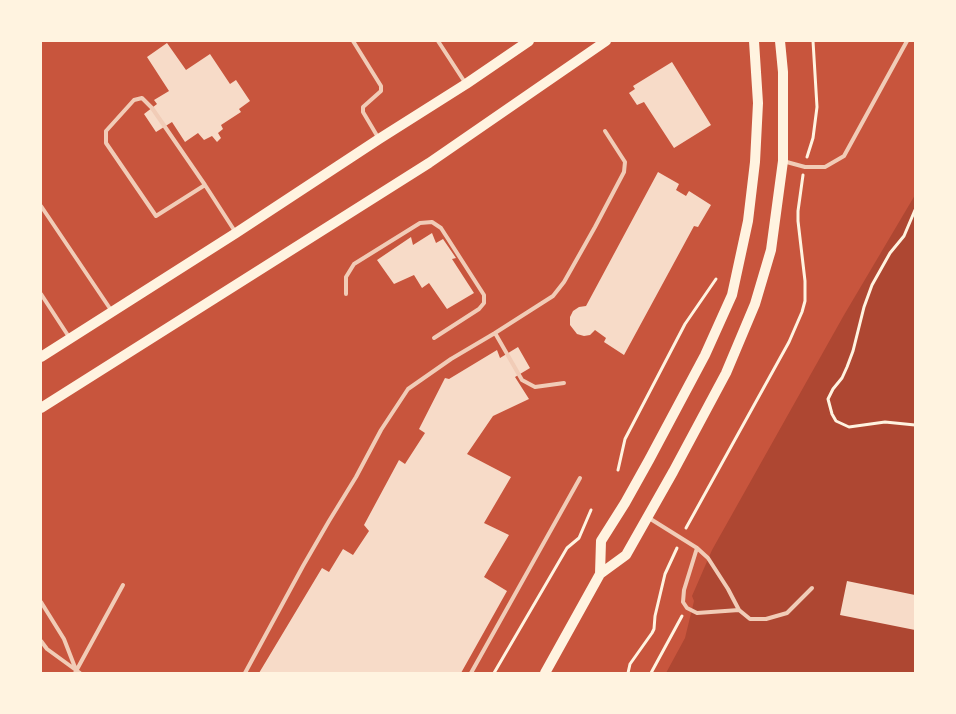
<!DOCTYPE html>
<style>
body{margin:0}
#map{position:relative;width:956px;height:714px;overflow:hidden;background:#c8553d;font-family:"Fira Sans Condensed",sans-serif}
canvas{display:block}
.frame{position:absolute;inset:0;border:42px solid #fff3e0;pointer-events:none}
</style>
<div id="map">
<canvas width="956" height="714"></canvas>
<div class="frame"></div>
</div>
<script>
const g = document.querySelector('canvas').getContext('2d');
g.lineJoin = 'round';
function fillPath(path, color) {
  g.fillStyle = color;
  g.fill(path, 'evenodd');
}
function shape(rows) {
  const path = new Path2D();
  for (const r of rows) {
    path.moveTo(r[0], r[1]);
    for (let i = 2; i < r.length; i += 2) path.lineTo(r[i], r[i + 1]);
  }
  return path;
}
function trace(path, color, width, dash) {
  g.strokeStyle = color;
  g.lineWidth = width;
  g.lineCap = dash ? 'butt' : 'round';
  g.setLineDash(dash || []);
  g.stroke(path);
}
const green = shape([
 [915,195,915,673,666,673,685,638,694,601,692,596,712,550,844,315]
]);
const building = shape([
 [167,43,186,70,210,54,230,84,236,80,250,101,239,109,241,112,221,125,223,129,218,133,221,138,217,142,212,136,204,140,198,133,185,142,172,122,156,132,144,114,157,104,154,100,169,91,147,57],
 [672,62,711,125,674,148,644,102,637,105,629,93,635,89,633,86],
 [658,172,679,184,676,190,686,196,689,191,711,205,698,227,694,226,624,355,604,342,606,338,595,330,590,335,584,336,577,334,570,325,570,317,573,311,579,307,586,306],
 [432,233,436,243,443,239,456,258,452,259,474,293,447,309,429,283,422,288,414,275,394,284,377,260,411,237,413,245],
 [518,347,530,368,515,377,529,399,493,416,467,454,511,477,484,523,509,535,484,577,507,591,461,673,259,673,322,568,329,572,343,549,353,555,369,531,364,525,399,460,405,464,425,433,419,429,445,378,449,379,497,350,500,358],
 [847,581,915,595,915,630,840,615]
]);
const path = shape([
 [807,157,813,138,817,107,813,41],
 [915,210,904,236,890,253,872,285,864,307,853,351,847,367,842,378,833,389,828,399,832,414,836,421,849,427,885,422,915,425],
 [618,470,625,439,685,324,716,279],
 [686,528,789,342,802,312,805,301,805,281,798,221,798,211,803,175],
 [494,673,567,548,579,538,591,510],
 [628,673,630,664,652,633,654,629,655,616,665,574,677,548],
 [651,673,682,616]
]);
const service = shape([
 [353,41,381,86,381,91,363,107,363,112,379,139],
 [438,41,466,84],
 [783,161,805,167,825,167,844,156,907,41],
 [205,185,156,216,106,143,106,131,134,100,142,98,152,108,205,185,236,233],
 [41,206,111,310],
 [41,294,69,337],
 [346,294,346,277,354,264,420,223,432,222,441,228,484,295,484,303,479,309,434,338],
 [495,333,522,380,535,387,564,383],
 [649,518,697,548,708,558,728,589,739,610,750,619,766,619,787,613,812,588],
 [697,548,684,590,683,602,687,608,697,613,739,610],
 [41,602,64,639,76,670],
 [41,641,47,649,80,673],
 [75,673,123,585],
 [245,673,303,566,329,521,356,477,381,430,408,389,451,359,495,333,553,296,564,282,595,227,624,172,625,162,605,131],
 [471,673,580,478]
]);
const secondary = shape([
 [41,357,236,233,379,139,466,84,529,41],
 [41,408,429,163,606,41],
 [600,574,601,541,625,503,649,460,705,355,732,295,748,221,755,162,758,103,754,41],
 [545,673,600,574,626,555,673,472,726,373,755,304,771,250,783,161,783,72,780,41]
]);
fillPath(green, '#ae4732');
fillPath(building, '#f7dbc8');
trace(path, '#fff3e0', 3);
trace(service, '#f1ccb7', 4);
trace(secondary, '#fff3e0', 10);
</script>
